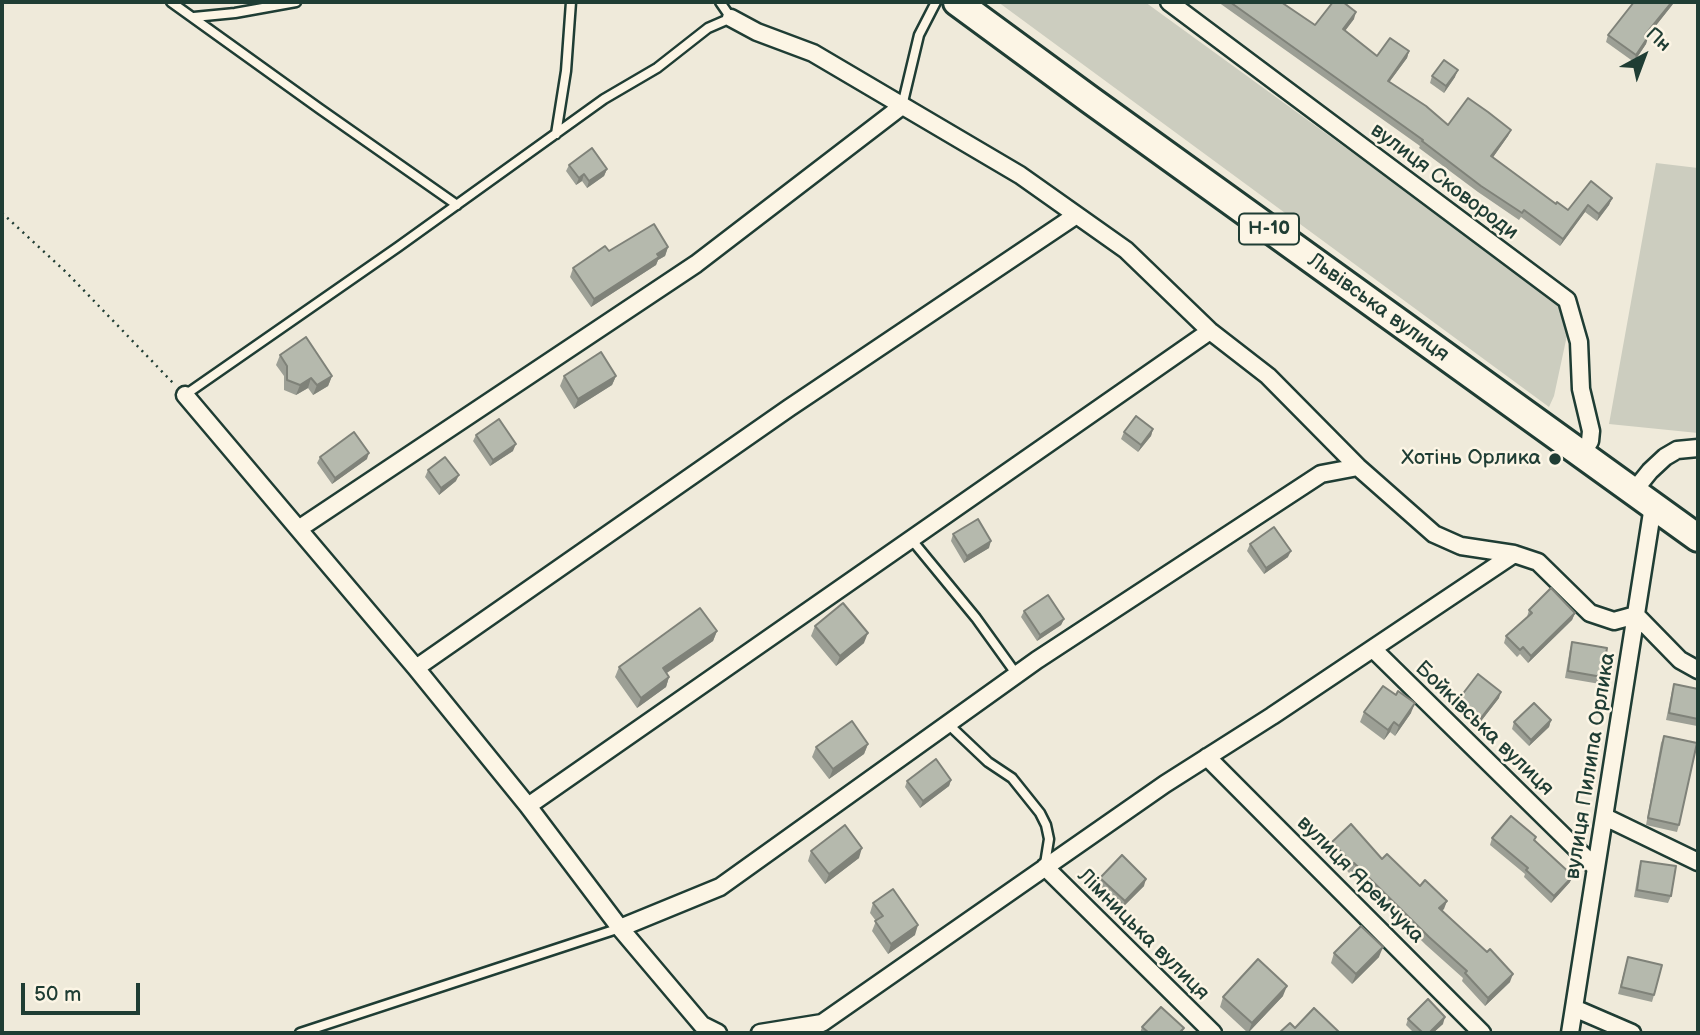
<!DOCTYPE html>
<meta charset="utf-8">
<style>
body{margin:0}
#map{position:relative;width:1700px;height:1035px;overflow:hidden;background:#efeada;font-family:"Balsamiq Sans",sans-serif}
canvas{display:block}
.frame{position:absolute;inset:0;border:4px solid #1f3d34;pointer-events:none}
.north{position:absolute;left:1609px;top:21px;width:70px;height:70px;-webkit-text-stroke:5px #fcf5e5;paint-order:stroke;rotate:41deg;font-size:19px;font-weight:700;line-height:28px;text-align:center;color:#1f3d34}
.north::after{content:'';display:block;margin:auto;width:24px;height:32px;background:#1f3d34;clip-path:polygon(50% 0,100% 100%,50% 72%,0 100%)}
.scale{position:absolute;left:21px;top:983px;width:119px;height:32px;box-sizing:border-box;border:4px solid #1f3d34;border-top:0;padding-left:9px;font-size:21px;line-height:24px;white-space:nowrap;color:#1f3d34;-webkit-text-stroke:5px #fcf5e5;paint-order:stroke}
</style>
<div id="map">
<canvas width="1700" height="1035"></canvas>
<div class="frame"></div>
<div class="north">Пн</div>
<div class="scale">50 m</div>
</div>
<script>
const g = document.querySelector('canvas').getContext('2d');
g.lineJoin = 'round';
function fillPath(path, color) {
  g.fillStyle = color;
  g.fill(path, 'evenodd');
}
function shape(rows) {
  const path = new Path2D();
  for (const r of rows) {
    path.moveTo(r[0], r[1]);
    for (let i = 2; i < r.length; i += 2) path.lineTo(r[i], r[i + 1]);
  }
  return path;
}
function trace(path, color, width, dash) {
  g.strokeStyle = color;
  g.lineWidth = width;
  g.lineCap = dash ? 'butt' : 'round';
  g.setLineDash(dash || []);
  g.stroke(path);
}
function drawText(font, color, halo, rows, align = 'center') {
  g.font = font + ' "Balsamiq Sans",sans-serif';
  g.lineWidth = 5;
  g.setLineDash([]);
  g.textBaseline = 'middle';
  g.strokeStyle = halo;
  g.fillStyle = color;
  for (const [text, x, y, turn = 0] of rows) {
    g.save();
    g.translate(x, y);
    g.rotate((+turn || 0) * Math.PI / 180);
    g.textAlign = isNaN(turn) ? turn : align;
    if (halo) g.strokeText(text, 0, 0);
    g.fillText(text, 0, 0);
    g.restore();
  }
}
const green = shape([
 [998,2,1145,2,1572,312,1554,396,1549,407],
 [1656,163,1698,168,1698,433,1609,424]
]);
const path = shape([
 [2,213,67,273,175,385]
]);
const lane = shape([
 [171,2,320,109,457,205],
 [194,17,235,13,296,2],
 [902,106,919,35,936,2],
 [556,134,566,71,571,2],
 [185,395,398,247,604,99,657,68,708,28,731,18,720,2],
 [911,539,976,618,1017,675],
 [948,724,988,762,1012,778,1040,813,1046,825,1049,839,1045,864],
 [300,1033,620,928]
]);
const street = shape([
 [1169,2,1567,300,1579,342,1581,389,1591,431,1590,441,1582,454],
 [731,18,757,32,813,53,1020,175,1126,250,1210,331,1268,376,1358,467,1434,534,1461,546,1514,554],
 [185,395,416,668,528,806,620,928,702,1025,718,1033],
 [1633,492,1650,471,1665,457,1677,450,1698,448],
 [300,528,696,264,902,106],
 [1373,649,1596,868],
 [416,668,789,408,1075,216],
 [1207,757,1482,1033],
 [528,806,1210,331],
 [1605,817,1698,862],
 [1045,867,1213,1033],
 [620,928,720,887,1037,660,1321,474,1358,467],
 [1574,1008,1632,1033],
 [760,1033,822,1023,1165,784,1272,716,1514,554,1538,562,1590,613,1614,621,1636,615,1680,660,1698,670],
 [1570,1033,1653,506]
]);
const primary = shape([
 [957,2,1089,99,1698,538]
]);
const wall = shape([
 [1218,2,1281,2,1315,25,1354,19,1345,31,1377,56,1409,51,1407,58,1389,82,1448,125,1511,130,1508,136,1493,157,1556,204,1568,210,1612,198,1609,205,1597,221,1585,212,1560,246,1521,217,1519,220,1478,192,1419,148,1420,146],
 [1673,4,1647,36,1648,37,1646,44,1634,62,1606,42,1608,35],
 [1432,76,1455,77,1444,93,1430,83],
 [569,165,607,169,604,176,587,188,582,181,576,185,566,171],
 [668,247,665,256,658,260,656,265,591,307,570,277,573,268,609,251],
 [280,355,332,376,328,386,313,395,308,388,296,395,284,390,284,376,276,365],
 [564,376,616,376,612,385,574,409,560,386],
 [1153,429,1151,436,1138,452,1121,439,1124,432],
 [476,435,513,451,490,466,473,441],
 [320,457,367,459,332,484,317,463],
 [428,470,456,481,439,495,425,477],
 [953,534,989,548,964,563,951,541],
 [1250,544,1288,557,1264,574,1247,551],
 [1529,610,1575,613,1572,620,1528,663,1520,654,1517,657,1504,643,1506,636,1527,617],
 [1024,611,1064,619,1061,625,1037,641,1021,617],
 [815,626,864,643,836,666,811,636],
 [717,631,713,641,667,673,669,677,666,687,637,708,615,677,619,667],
 [1572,642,1602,677,1600,684,1565,678,1570,649],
 [1674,684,1698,689,1698,721,1697,726,1666,720,1672,691],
 [1396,695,1411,713,1395,736,1390,732,1384,740,1360,722,1364,712],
 [1499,698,1478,725,1455,707,1458,700],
 [1551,720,1549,727,1529,746,1512,729,1514,722],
 [1664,736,1679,825,1677,832,1646,825,1661,743],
 [868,744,864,754,829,779,812,757,816,747],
 [951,780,949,786,920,808,905,787,907,781],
 [1492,838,1535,840,1570,882,1551,903,1524,877,1525,874,1490,845],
 [1332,842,1382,859,1420,886,1447,901,1442,911,1510,982,1485,1006,1462,981,1463,978,1426,945,1351,871,1349,873,1329,850],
 [811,851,859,858,825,884,808,861],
 [1641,861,1671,896,1668,903,1634,897,1639,867],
 [1100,878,1144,886,1122,908,1098,884],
 [873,903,915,935,888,954,872,931,876,921,870,913],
 [1334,953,1379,957,1352,984,1331,963],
 [1628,957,1654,995,1652,1002,1618,994],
 [1283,996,1248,1033,1220,1007,1223,997],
 [1408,1019,1443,1024,1433,1033,1414,1033,1406,1025],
 [1142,1027,1184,1028,1182,1033,1140,1033]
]);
const shadedWall = shape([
 [1672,2,1674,2,1673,4,1643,42,1645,35],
 [1356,12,1354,19,1341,36,1343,29],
 [1648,37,1646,44,1634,62,1636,55],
 [1409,51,1407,58,1385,88,1388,81],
 [1458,70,1455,77,1444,93,1446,86],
 [1511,130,1508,136,1489,163,1491,156],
 [607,169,604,176,587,188,589,181],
 [584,174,582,181,576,185,579,178],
 [1612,198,1609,205,1597,221,1599,214],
 [1588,205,1585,212,1560,246,1563,239],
 [668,247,665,256,658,260,656,265,591,307,594,299],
 [332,376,328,386,313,395,317,385],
 [616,376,612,385,574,409,578,399],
 [311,378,308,388,296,395,300,385],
 [1153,429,1151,436,1138,452,1141,445],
 [516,444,513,451,490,466,493,460],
 [369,453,367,459,332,484,335,478],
 [459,475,456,481,439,495,441,488],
 [991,541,989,548,964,563,967,556],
 [1291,551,1288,557,1264,574,1266,568],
 [1575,613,1572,620,1528,663,1531,656],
 [1064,619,1061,625,1037,641,1040,635],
 [717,631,713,641,659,678,663,668],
 [868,633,864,643,836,666,840,656],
 [669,677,666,687,637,708,641,698],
 [1501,692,1499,698,1478,725,1481,718],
 [1415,703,1411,713,1395,736,1399,726],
 [1551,720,1549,727,1529,746,1531,740],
 [1394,722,1390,732,1384,740,1388,730],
 [868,744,864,754,829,779,833,769],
 [951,780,949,786,920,808,923,801],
 [862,848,859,858,825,884,829,874],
 [1573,876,1570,882,1551,903,1554,896],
 [1146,879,1144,886,1122,908,1125,901],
 [1447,901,1444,909,1436,917,1439,908],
 [918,925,915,935,888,954,891,944],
 [1383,947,1379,957,1352,984,1356,974],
 [1513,974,1510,982,1485,1006,1488,998],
 [1287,986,1283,996,1248,1033,1252,1023],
 [1445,1017,1443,1024,1433,1033,1429,1033]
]);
const building = shape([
 [1230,2,1281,2,1315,25,1333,2,1343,2,1356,12,1343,29,1377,56,1390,38,1409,51,1388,81,1426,106,1448,125,1468,98,1488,112,1511,130,1491,156,1556,204,1557,202,1568,210,1591,181,1612,198,1599,214,1588,205,1563,239,1524,210,1522,213,1481,186,1422,141,1423,140,1230,2],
 [1634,2,1672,2,1645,35,1648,37,1636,55,1608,35,1634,2],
 [1444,60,1458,70,1446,86,1432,76,1444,60],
 [592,148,607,169,589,181,584,174,579,178,569,165,592,148],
 [654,224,668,247,657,254,659,257,594,299,573,268,605,246,609,251,654,224],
 [306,337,332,376,317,385,311,378,300,385,287,380,287,366,280,355,306,337],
 [601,352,616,376,578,399,564,376,601,352],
 [1136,416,1153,429,1141,445,1124,432,1136,416],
 [499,419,516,444,493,460,476,435,499,419],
 [354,432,369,453,335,478,320,457,354,432],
 [445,457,459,475,441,488,428,470,445,457],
 [978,519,991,541,967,556,953,534,978,519],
 [1274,527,1291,551,1266,568,1250,544,1274,527],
 [1551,588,1575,613,1531,656,1523,647,1520,650,1506,636,1532,613,1529,610,1551,588],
 [1048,595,1064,619,1040,635,1024,611,1048,595],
 [843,603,868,633,840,656,815,626,843,603],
 [700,608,717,631,663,668,669,677,641,698,619,667,700,608],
 [1572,642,1607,648,1602,677,1568,671,1572,642],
 [1478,674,1501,692,1481,718,1458,700,1478,674],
 [1674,684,1698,689,1698,719,1669,713,1674,684],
 [1383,686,1396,695,1398,691,1415,703,1399,726,1394,722,1388,730,1364,712,1383,686],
 [1534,703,1551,720,1531,740,1514,722,1534,703],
 [852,721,868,744,833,769,816,747,852,721],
 [1664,736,1697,743,1679,825,1648,818,1664,736],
 [936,759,951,780,923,801,907,781,936,759],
 [1511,816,1536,837,1534,840,1573,876,1554,896,1526,870,1528,868,1492,838,1511,816],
 [1351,824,1382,859,1387,854,1420,886,1425,880,1447,901,1439,908,1487,952,1490,949,1513,974,1488,998,1465,973,1467,971,1429,937,1354,863,1352,864,1332,842,1351,824],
 [845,825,862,848,829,874,811,851,845,825],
 [1122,855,1146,879,1125,901,1100,878,1122,855],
 [1641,861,1676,866,1671,896,1637,890,1641,861],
 [893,889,918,925,891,944,875,921,883,916,873,903,893,889],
 [1361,926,1383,947,1356,974,1334,953,1361,926],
 [1628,957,1662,965,1654,995,1621,987,1628,957],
 [1258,959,1287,986,1252,1023,1223,997,1258,959],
 [1428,999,1445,1017,1429,1033,1423,1033,1408,1019,1428,999],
 [1161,1007,1184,1028,1179,1033,1149,1033,1142,1027,1161,1007],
 [1314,1008,1340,1033,1279,1033,1290,1023,1295,1028,1314,1008]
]);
const markers = [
 [1555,459,7,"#1f3d34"]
];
const shields = [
 [1269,229,60]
];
const shieldNames = [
 ["Н-10",1269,229]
];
const streetNames = [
 ["вулиця Сковороди",1444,182,37],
 ["Львівська вулиця",1378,308,36],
 ["Бойківська вулиця",1484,729,44],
 ["вулиця Пилипа Орлика",1591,766,-81],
 ["вулиця Яремчука",1360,880,45],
 ["Лімницька вулиця",1143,935,45]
];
const poiNames = [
 ["Хотінь Орлика",1541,459]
];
fillPath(green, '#cccdbf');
trace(lane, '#1f3d34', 13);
trace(street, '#1f3d34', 21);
trace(primary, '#1f3d34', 32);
trace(path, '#1f3d34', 2.5, [2, 5]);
trace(lane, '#fcf5e5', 8);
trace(street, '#fcf5e5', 16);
trace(primary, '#fcf5e5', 26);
fillPath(wall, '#9c9f95');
fillPath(shadedWall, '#7f8279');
fillPath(building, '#b5b9ad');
trace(building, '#7f8279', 2);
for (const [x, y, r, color] of markers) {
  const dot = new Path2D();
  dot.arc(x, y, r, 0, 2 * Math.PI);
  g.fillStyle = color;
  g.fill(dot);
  trace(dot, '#fcf5e5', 2.5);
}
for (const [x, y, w] of shields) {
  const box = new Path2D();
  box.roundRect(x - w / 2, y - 15.5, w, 31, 5);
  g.fillStyle = '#fcf5e5';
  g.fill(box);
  trace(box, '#1f3d34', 2);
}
drawText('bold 19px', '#1f3d34', null, shieldNames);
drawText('21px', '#1f3d34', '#fcf5e5', streetNames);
drawText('21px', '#1f3d34', '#fcf5e5', poiNames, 'right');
</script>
